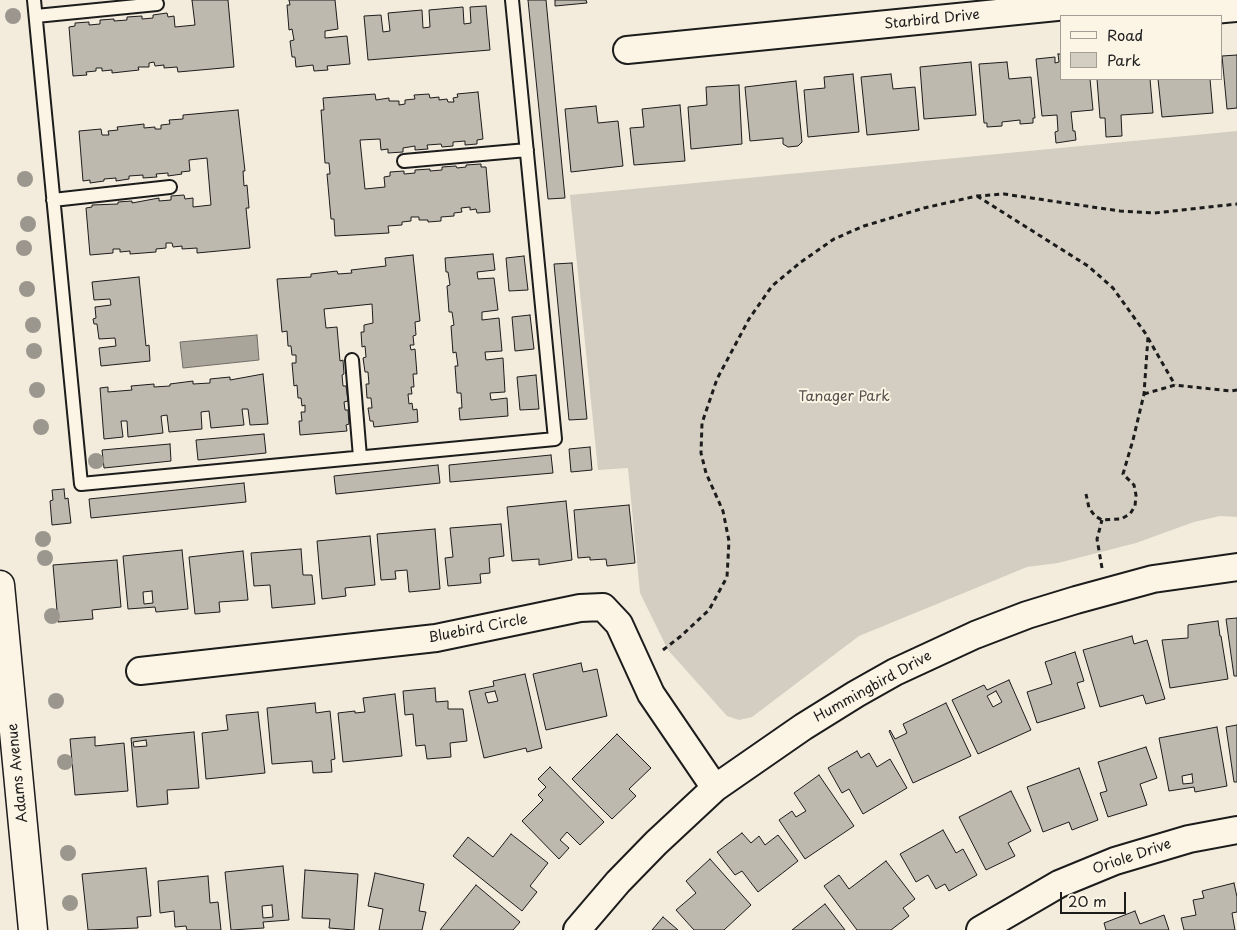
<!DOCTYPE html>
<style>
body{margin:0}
#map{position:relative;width:1237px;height:930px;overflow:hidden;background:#f3ecdd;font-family:"Playpen Sans",sans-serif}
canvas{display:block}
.legend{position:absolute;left:1060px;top:15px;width:162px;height:65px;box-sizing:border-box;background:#fcf5e5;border:1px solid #a29e95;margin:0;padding:6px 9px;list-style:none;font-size:15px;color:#1c1c1c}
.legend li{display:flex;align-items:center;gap:10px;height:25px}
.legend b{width:25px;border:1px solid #a29e95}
.scale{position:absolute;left:1060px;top:892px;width:66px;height:22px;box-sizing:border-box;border:2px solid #1c1c1c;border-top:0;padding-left:6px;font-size:15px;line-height:18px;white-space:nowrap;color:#1c1c1c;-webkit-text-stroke:4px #fcf5e5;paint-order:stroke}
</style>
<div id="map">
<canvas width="1237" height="930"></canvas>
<ul class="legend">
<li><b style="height:6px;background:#fcf5e5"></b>Road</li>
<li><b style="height:14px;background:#d3cec1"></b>Park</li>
</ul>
<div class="scale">20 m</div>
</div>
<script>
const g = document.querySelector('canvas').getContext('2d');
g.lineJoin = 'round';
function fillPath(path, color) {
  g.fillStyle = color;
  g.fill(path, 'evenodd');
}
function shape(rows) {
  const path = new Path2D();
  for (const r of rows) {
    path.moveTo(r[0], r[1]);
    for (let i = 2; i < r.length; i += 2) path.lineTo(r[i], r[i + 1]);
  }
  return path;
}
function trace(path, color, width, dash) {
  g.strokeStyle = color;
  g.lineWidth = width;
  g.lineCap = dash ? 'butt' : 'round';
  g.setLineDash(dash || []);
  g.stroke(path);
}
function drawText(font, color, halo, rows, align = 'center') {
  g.font = font + ' "Playpen Sans",sans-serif';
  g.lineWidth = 4;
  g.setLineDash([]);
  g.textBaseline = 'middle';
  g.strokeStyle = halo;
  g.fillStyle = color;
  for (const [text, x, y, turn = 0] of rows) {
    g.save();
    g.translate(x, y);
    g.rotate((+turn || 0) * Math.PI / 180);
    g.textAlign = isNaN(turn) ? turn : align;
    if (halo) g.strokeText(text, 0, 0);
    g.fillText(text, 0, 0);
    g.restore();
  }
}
const green = shape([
 [1237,131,1237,517,1220,516,1194,522,1136,543,1058,563,1027,567,859,636,752,717,739,720,727,716,668,650,640,593,628,468,598,470,570,195]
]);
const water = shape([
 [257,335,259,360,183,368,180,342,257,335]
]);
const building = shape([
 [192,0,228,0,234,67,178,72,177,67,164,68,164,65,155,66,154,62,149,63,149,67,138,67,139,70,112,73,112,70,102,71,102,68,96,68,96,71,86,72,87,75,73,76,69,27,75,26,75,23,89,22,89,25,100,24,100,20,114,19,114,21,127,20,127,17,142,16,142,19,153,18,153,15,167,13,168,17,174,16,175,27,195,25,192,0],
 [289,0,335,0,338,29,325,31,325,38,347,36,350,64,327,66,328,70,314,71,313,65,296,67,295,57,292,57,290,41,294,40,292,29,289,30,287,5,290,5,289,0],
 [528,0,546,0,565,198,548,199,528,0],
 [555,0,586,0,587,3,555,6,555,0],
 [486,6,490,50,368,60,364,16,381,15,383,32,390,31,388,13,422,10,423,28,430,27,429,10,463,7,464,24,471,23,470,7,486,6],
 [1058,54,1061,54,1061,79,1090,79,1093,110,1071,112,1073,131,1075,131,1076,140,1056,143,1055,132,1058,131,1057,115,1042,116,1036,59,1055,57,1055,63,1059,62,1058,54],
 [1237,55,1237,108,1227,109,1222,56,1237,55],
 [971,62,976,115,924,119,920,67,971,62],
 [1007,62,1009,79,1031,77,1035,118,1033,118,1033,123,1020,124,1020,120,1002,122,1002,126,987,127,987,123,984,123,979,64,1007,62],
 [853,74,859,132,808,137,804,90,825,88,824,77,853,74],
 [891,74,893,89,915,87,919,130,867,135,861,77,891,74],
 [1097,79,1150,79,1153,113,1121,115,1122,136,1106,137,1105,118,1100,118,1097,79],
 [1158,79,1210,79,1213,113,1162,117,1158,79],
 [796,81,802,142,798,146,788,147,783,144,783,138,750,141,745,87,796,81],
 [739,85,742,144,691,149,688,107,707,105,706,87,739,85],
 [478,92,483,139,477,140,477,144,465,145,465,141,453,142,453,146,442,147,441,144,427,145,428,149,415,150,415,146,403,148,403,152,388,153,388,149,381,150,380,139,360,140,365,189,385,187,384,177,390,176,390,172,404,171,404,174,415,173,415,170,430,169,430,171,442,170,442,167,456,166,457,168,466,167,466,165,481,164,481,167,486,167,490,212,477,213,476,209,470,210,470,207,461,208,462,212,454,213,454,216,441,217,441,221,428,222,428,220,419,220,419,217,411,217,411,221,402,222,402,225,388,226,389,233,335,236,334,219,331,219,327,174,330,174,329,163,325,163,321,110,324,110,323,98,375,94,376,100,389,98,389,101,399,101,399,105,405,104,405,100,415,99,414,95,429,94,430,98,439,97,439,100,447,99,448,102,454,102,453,98,458,97,457,94,478,92],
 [680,105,685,161,634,165,630,128,644,127,642,109,680,105],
 [596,106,598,123,618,121,623,166,571,172,565,109,596,106],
 [238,110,245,171,243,171,244,186,247,185,249,208,246,208,250,248,197,253,197,248,182,249,182,246,173,247,172,243,166,243,166,248,156,249,156,252,130,254,130,251,120,252,120,249,113,249,113,253,90,255,86,208,92,207,92,205,118,204,118,202,132,201,132,203,159,198,159,201,171,200,171,196,184,195,185,199,193,198,193,207,211,205,207,158,189,160,190,171,181,172,182,174,168,176,168,173,156,174,157,177,143,178,143,175,129,176,129,179,116,181,116,178,104,179,104,181,90,183,90,180,83,181,79,131,101,129,102,135,109,135,108,131,118,130,117,127,144,124,144,128,155,127,155,129,161,129,161,125,170,124,169,120,183,119,183,115,238,110],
 [493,254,495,270,477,272,478,279,494,278,498,310,482,312,482,320,499,318,502,351,485,352,486,360,503,358,505,392,490,393,491,400,507,398,508,416,460,420,459,408,462,408,461,393,457,393,455,366,458,366,456,352,453,353,451,326,454,325,452,312,449,312,447,286,450,285,448,272,446,272,445,258,493,254],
 [413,255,420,321,415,322,416,335,413,336,414,345,410,345,411,350,415,349,417,374,413,374,414,387,411,387,412,394,408,394,409,404,412,403,413,410,417,409,418,422,374,427,373,421,370,421,368,408,372,408,371,398,367,398,366,384,369,384,368,372,365,372,363,358,366,357,365,346,362,347,361,332,364,332,364,325,373,323,372,304,324,309,326,328,337,327,340,361,343,360,344,374,342,375,343,386,346,386,348,401,344,402,345,410,348,410,349,424,346,425,347,431,300,435,299,421,302,421,301,412,305,412,305,405,302,406,301,398,298,398,297,385,294,386,292,363,296,363,296,355,292,355,291,346,288,346,287,331,282,332,277,279,311,277,311,274,337,271,338,274,352,273,351,270,386,266,385,258,413,255],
 [524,256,528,290,509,291,506,258,524,256],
 [572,263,587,419,569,420,554,264,572,263],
 [139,277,146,346,149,345,150,361,101,366,99,348,116,346,115,338,99,339,97,324,94,324,93,319,96,318,95,307,111,305,110,299,94,300,92,282,139,277],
 [530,315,534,349,515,351,512,317,530,315],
 [263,374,268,424,250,425,248,409,242,409,244,425,211,428,209,411,201,412,202,429,169,432,167,415,161,416,163,433,128,437,127,421,121,421,123,437,104,439,100,388,108,387,108,392,132,390,131,386,154,384,154,387,170,386,170,384,193,381,193,384,210,383,210,379,230,377,230,380,263,374],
 [536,375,539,409,520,410,517,377,536,375],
 [264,434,266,453,198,460,196,440,264,434],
 [170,444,171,461,104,468,102,450,170,444],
 [590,447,592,470,571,472,569,449,590,447],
 [551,455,553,473,450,482,449,465,551,455],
 [438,465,440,483,336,494,334,476,438,465],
 [244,483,246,502,91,518,89,499,244,483],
 [64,489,65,499,68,498,71,523,52,525,50,501,53,500,52,490,64,489],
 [566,501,572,560,539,565,539,559,512,561,507,507,566,501],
 [629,505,635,563,607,566,606,559,590,560,590,557,578,558,574,510,629,505],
 [501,524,504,556,489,558,490,573,480,574,481,583,448,586,445,558,453,557,450,528,501,524],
 [435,529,440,589,409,592,407,570,395,571,396,579,381,580,377,534,435,529],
 [370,536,375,585,345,588,346,596,322,599,317,541,370,536],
 [301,549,303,575,312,575,315,604,272,608,270,585,254,586,251,553,301,549],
 [182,550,188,609,156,612,155,607,128,609,123,556,182,550],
 [152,591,153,603,144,604,143,592,152,591],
 [243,551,248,600,219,602,220,612,195,614,189,557,243,551],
 [117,560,121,607,92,610,93,619,58,622,53,565,117,560],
 [1237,618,1237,676,1234,676,1226,619,1237,618],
 [1218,621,1220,636,1221,636,1228,679,1170,688,1162,640,1188,638,1188,625,1218,621],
 [1132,636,1134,644,1147,640,1165,699,1146,704,1143,695,1100,707,1083,650,1132,636],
 [1075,652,1084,681,1077,683,1085,708,1037,723,1027,692,1052,684,1045,662,1075,652],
 [581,663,583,672,597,669,607,716,546,730,533,674,581,663],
 [525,674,542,748,527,752,526,748,484,758,469,691,494,686,493,681,525,674],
 [495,691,498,701,488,703,485,693,495,691],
 [1009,680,1031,730,978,754,952,700,984,685,987,690,1009,680],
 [996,691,1002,702,993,707,987,696,996,691],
 [435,688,436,702,448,701,448,709,463,709,467,741,450,743,451,757,427,759,425,745,416,746,413,714,405,715,403,691,435,688],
 [395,694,402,756,343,762,338,713,355,711,355,713,365,712,363,698,395,694],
 [315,703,316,713,330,711,335,759,331,760,332,772,313,773,312,761,272,764,267,708,315,703],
 [946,703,971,756,913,783,889,731,890,730,895,739,907,733,903,724,946,703],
 [258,712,265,773,206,779,202,733,228,730,226,715,258,712],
 [1237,725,1237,782,1234,782,1226,727,1237,725],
 [1217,727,1227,786,1195,792,1194,787,1169,791,1159,738,1217,727],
 [1192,774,1193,783,1183,784,1182,776,1192,774],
 [194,732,199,788,167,790,168,804,137,807,131,738,194,732],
 [146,740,147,746,134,747,133,742,146,740],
 [617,734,651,768,629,789,636,796,612,819,572,779,617,734],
 [95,737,95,746,124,743,128,791,75,795,70,739,95,737],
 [1146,747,1157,778,1140,784,1147,805,1108,817,1100,793,1107,791,1098,762,1146,747],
 [857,751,861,758,869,753,877,767,890,759,907,788,863,814,849,789,842,793,828,768,857,751],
 [550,767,604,822,580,845,567,832,560,840,569,848,559,859,522,821,543,800,538,795,546,787,538,779,550,767],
 [1079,768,1098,820,1072,830,1069,822,1043,832,1027,787,1079,768],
 [819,775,854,826,805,859,779,820,792,811,796,817,806,811,794,793,819,775],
 [1011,791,1031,831,1008,843,1015,856,986,870,959,817,1011,791],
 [943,830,956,853,963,849,977,875,949,891,945,884,936,889,928,875,916,882,900,854,943,830],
 [742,833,751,843,759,836,765,845,778,835,798,861,758,892,742,871,735,875,717,852,742,833],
 [511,834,548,863,530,886,537,892,522,911,453,856,468,837,493,857,511,834],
 [710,859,751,905,724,930,694,930,676,910,696,893,686,881,710,859],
 [886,861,915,899,903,908,909,916,891,930,857,930,824,886,839,875,849,889,886,861],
 [283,866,289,920,263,922,264,928,231,930,225,872,283,866],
 [272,905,273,917,263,918,262,906,272,905],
 [146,868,151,916,137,917,138,928,88,930,82,874,146,868],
 [305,870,358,874,354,930,329,928,330,919,302,918,305,870],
 [375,873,424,884,419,911,426,912,422,930,379,930,383,909,368,906,375,873],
 [208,876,210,903,218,902,221,930,187,930,186,926,175,927,174,911,160,913,158,881,208,876],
 [1234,883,1237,897,1237,912,1232,913,1235,930,1184,930,1181,918,1196,915,1193,900,1204,898,1202,891,1234,883],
 [476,885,520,922,513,930,440,930,476,885],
 [825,904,845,930,792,930,825,904],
 [1135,911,1140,924,1164,915,1169,930,1106,930,1104,923,1135,911],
 [663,917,678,930,652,930,663,917]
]);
const path = shape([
 [977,196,1088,266,1113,288,1148,337,1144,394,1133,440,1123,474,1134,485,1136,495,1135,506,1130,514,1121,519,1102,520,1095,516,1089,508,1086,494],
 [1148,338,1175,385],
 [1144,394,1175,385,1230,391,1237,390],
 [1102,568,1097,539,1102,520],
 [663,650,681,636,709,610,727,577,729,541,723,511,706,473,701,453,702,423,717,379,749,319,772,286,801,262,834,239,864,226,924,208,977,196,1004,194,1120,211,1154,213,1237,204]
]);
const service = shape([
 [34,0,81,484,555,439,512,0],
 [36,16,157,4],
 [404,161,527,150],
 [53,200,170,187],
 [352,360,360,457]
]);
const minor = shape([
 [627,50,1087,4,1202,11,1237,8],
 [140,671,436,638,580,608,603,607,619,624,651,694,715,788],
 [577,930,618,882,656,843,715,788,803,727,856,694,895,672,975,635,1027,615,1076,600,1153,579,1237,567],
 [980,930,1059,884,1115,861,1189,839,1237,830]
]);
const primary = shape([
 [0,585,33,930]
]);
const trees = [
 [13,16],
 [25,179],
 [28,224],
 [24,248],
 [27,289],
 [33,325],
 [34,351],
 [37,390],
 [41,427],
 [96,461],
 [43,539],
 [45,558],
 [52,616],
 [56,701],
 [65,762],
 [68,853],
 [70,903]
];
const streetNames = [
 ["Starbird Drive",932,20,-6],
 ["Bluebird Circle",478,629,-11],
 ["Hummingbird Drive",873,687,-29],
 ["Adams Avenue",18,773,-96],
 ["Oriole Drive",1132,857,-19]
];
const parkNames = [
 ["Tanager Park",844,397]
];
fillPath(green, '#d3cec1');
fillPath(water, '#aaa59b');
trace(water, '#716e68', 1);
fillPath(building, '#beb9ae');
trace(building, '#1c1c1c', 1);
trace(service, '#1c1c1c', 16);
trace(minor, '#1c1c1c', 30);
trace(primary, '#1c1c1c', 31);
trace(path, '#1c1c1c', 3, [5, 4]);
trace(service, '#fcf5e5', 12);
trace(minor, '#fcf5e5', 26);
trace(primary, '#fcf5e5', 28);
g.fillStyle = '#9b978e';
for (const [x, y] of trees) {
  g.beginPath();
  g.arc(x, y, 8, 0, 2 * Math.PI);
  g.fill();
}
drawText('14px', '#1c1c1c', '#fcf5e5', streetNames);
drawText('14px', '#53514e', '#fcf5e5', parkNames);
</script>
